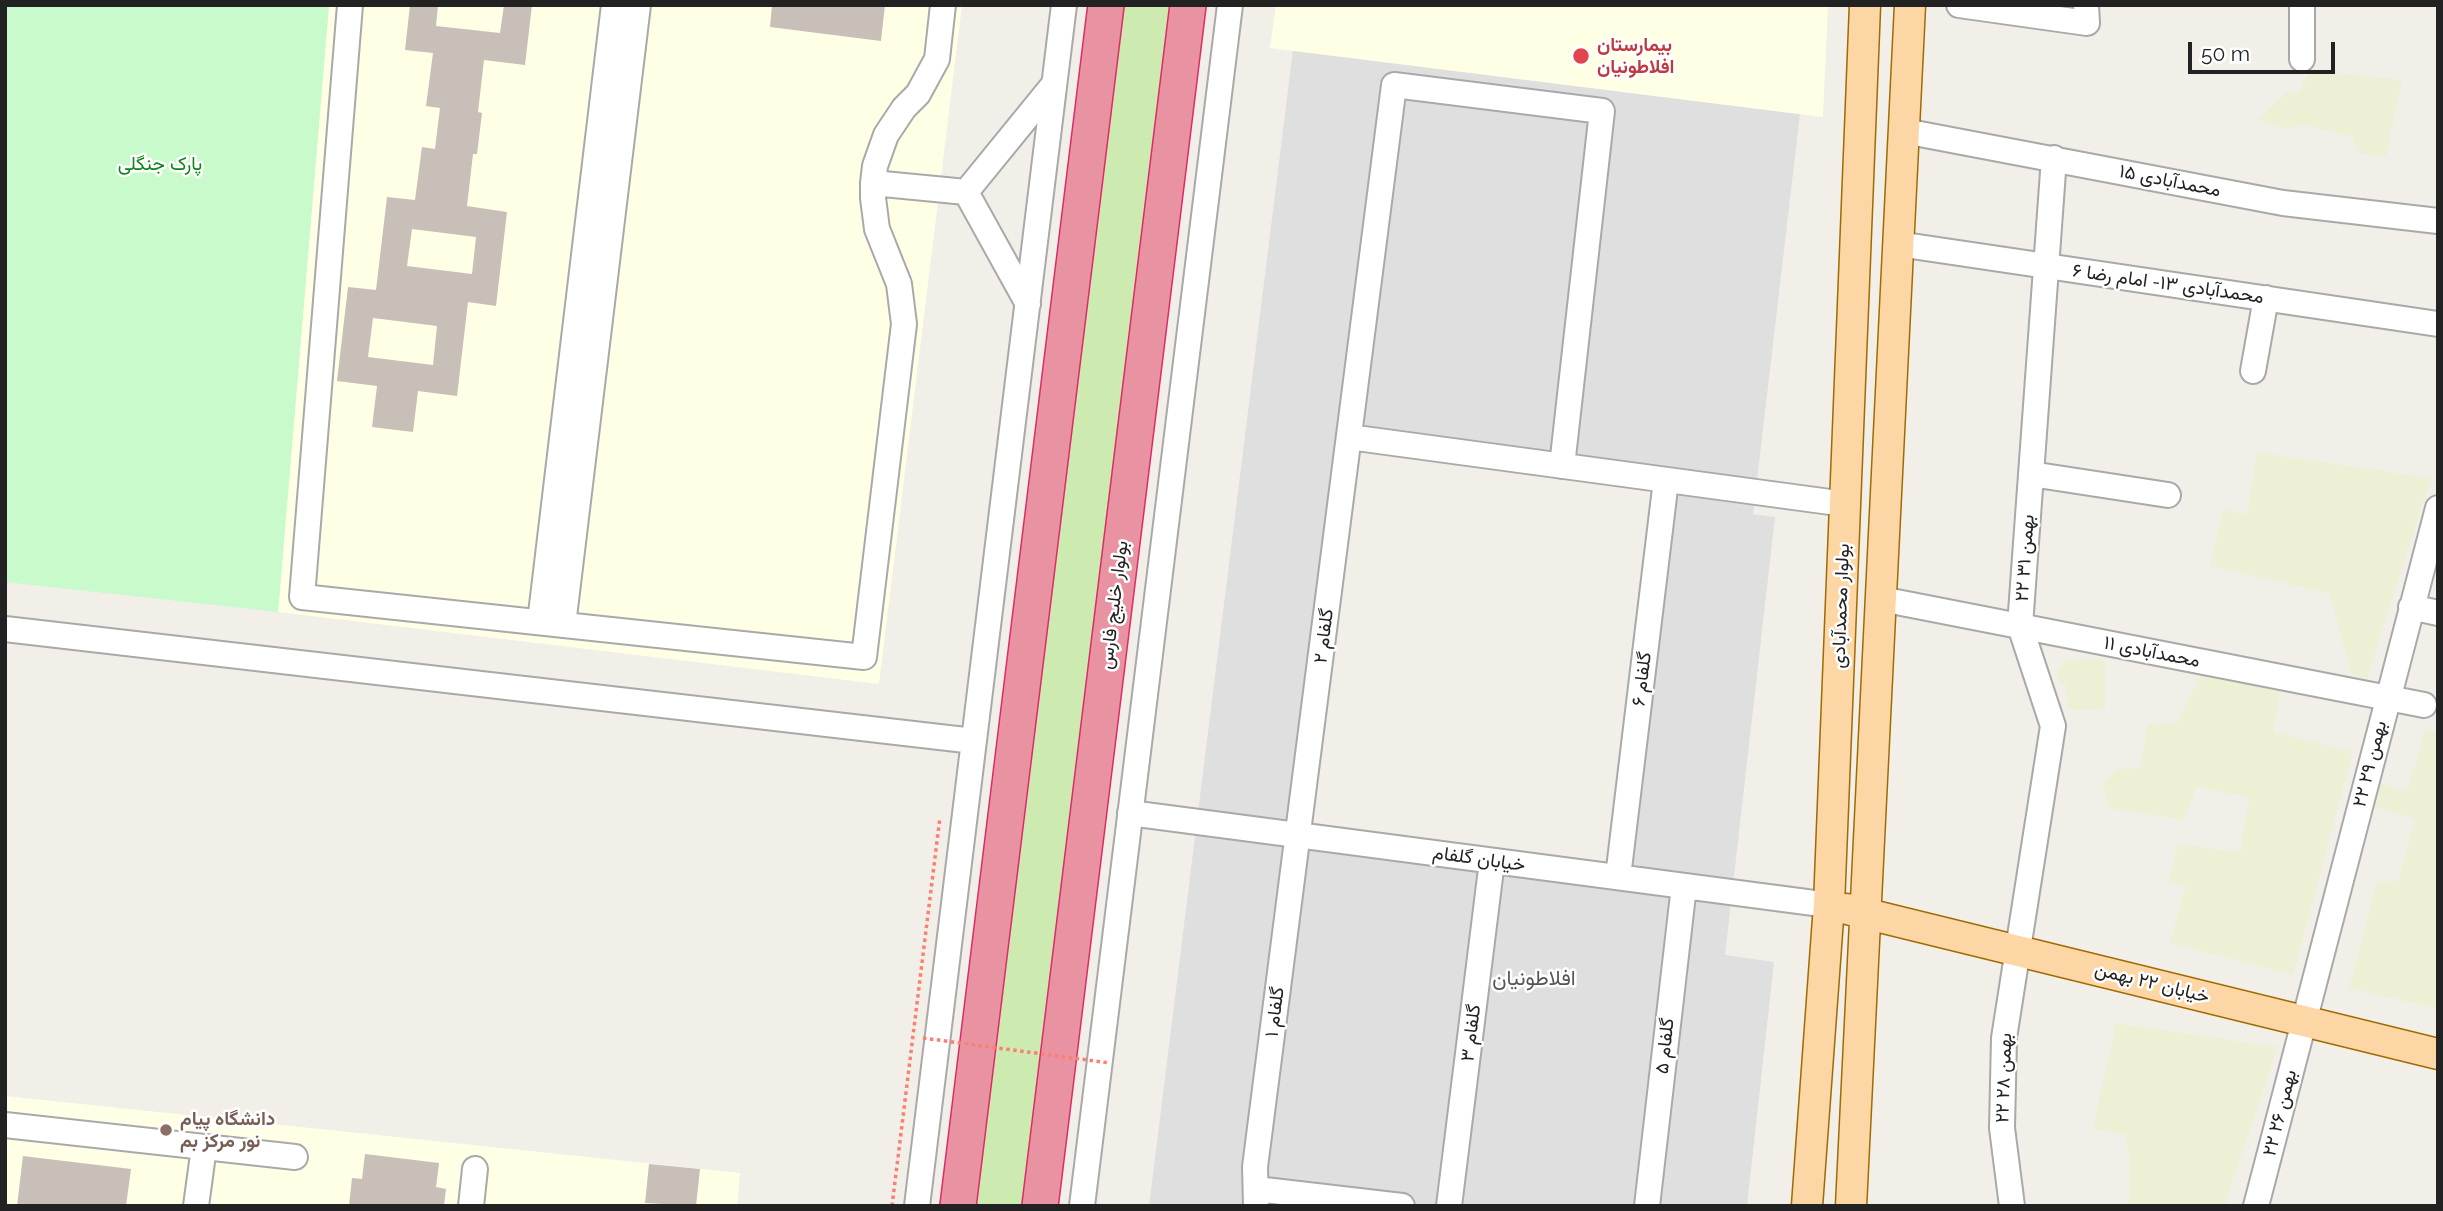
<!DOCTYPE html>
<meta charset="utf-8">
<style>
body{margin:0}
#map{position:relative;width:2443px;height:1211px;overflow:hidden;background:#f2efe9;font-family:Raleway,sans-serif}
canvas{display:block}
.frame{position:absolute;inset:0;border:7px solid #222;pointer-events:none}
.scale{position:absolute;left:2188px;top:42px;width:147px;height:32px;box-sizing:border-box;border:4px solid #222;border-top:0;padding-left:9px;font-size:21px;line-height:24px;white-space:nowrap;color:#222;-webkit-text-stroke:5px #fff;paint-order:stroke}
</style>
<div id="map">
<canvas width="2443" height="1211"></canvas>
<div class="frame"></div>
<div class="scale">50 m</div>
</div>
<script>
const g = document.querySelector('canvas').getContext('2d');
g.lineJoin = 'round';
function fillPath(path, color) {
  g.fillStyle = color;
  g.fill(path, 'evenodd');
}
function shape(rows) {
  const path = new Path2D();
  for (const r of rows) {
    path.moveTo(r[0], r[1]);
    for (let i = 2; i < r.length; i += 2) path.lineTo(r[i], r[i + 1]);
  }
  return path;
}
function trace(path, color, width, dash) {
  g.strokeStyle = color;
  g.lineWidth = width;
  g.lineCap = dash ? 'butt' : 'round';
  g.setLineDash(dash || []);
  g.stroke(path);
}
function drawText(font, color, halo, rows, align = 'center') {
  g.font = font + ' Raleway,Vazirmatn,sans-serif';
  g.lineWidth = 5;
  g.setLineDash([]);
  g.textBaseline = 'middle';
  g.strokeStyle = halo;
  g.fillStyle = color;
  for (const [text, x, y, turn = 0] of rows) {
    g.save();
    g.translate(x, y);
    g.rotate((+turn || 0) * Math.PI / 180);
    g.textAlign = isNaN(turn) ? turn : align;
    if (halo) g.strokeText(text, 0, 0);
    g.fillText(text, 0, 0);
    g.restore();
  }
}
const residential = shape([
 [1293,50,1800,114,1753,514,1775,517,1725,955,1774,962,1747,1206,1149,1206],
 [1349,437,1666,480,1618,877,1298,835]
]);
const education = shape([
 [329,5,962,5,879,684,278,612],
 [1276,5,1828,5,1823,117,1270,48],
 [5,1096,740,1173,737,1206,5,1206]
]);
const farmland = shape([
 [2310,70,2402,80,2386,157,2359,153,2351,136,2300,124,2287,130,2258,119,2287,92,2298,94],
 [2257,452,2431,478,2367,679,2351,674,2330,594,2210,566,2223,509,2247,514],
 [2105,659,2105,709,2068,710,2066,686,2056,678,2063,660],
 [2201,675,2229,675,2281,685,2274,732,2353,752,2293,975,2170,943,2185,887,2168,881,2178,844,2240,852,2249,798,2197,786,2184,820,2110,808,2102,782,2118,769,2140,768,2148,724,2177,723],
 [2426,728,2438,734,2438,1009,2349,988,2377,881,2398,881,2415,819,2373,806,2380,783,2407,792],
 [2116,1023,2278,1047,2224,1206,2129,1206,2129,1154,2125,1135,2093,1128]
]);
const grass = shape([
 [1124,5,1170,5,1022,1206,976,1206]
]);
const park = shape([
 [5,5,329,5,278,612,5,582]
]);
const building = shape([
 [410,5,438,5,436,26,500,33,504,5,532,5,525,65,484,60,478,112,482,113,477,154,473,154,467,206,507,212,496,306,468,302,457,396,418,391,413,432,372,427,377,386,337,381,348,287,376,290,387,197,415,200,422,147,435,149,440,108,426,106,433,53,405,50],
 [412,229,476,237,472,274,407,266],
 [373,318,437,326,433,365,368,357],
 [772,5,885,5,881,41,770,27],
 [365,1154,439,1163,436,1187,446,1189,444,1206,349,1206,352,1178,362,1179],
 [23,1156,131,1169,126,1206,17,1206],
 [649,1164,700,1169,696,1206,645,1203]
]);
const path = shape([
 [892,1206,940,817]
]);
const minor = shape([
 [350,5,302,597,864,657,904,324,899,284,877,229,873,198,873,183,875,166,886,135,904,108,918,94,937,59,943,5],
 [1959,5,2087,23,2086,5],
 [2302,5,2302,59],
 [1904,131,2283,203,2438,221],
 [873,183,966,192],
 [966,192,1054,84],
 [966,192,1028,304],
 [1898,244,2438,324],
 [2253,371,2266,298],
 [1349,437,1845,504],
 [2031,474,2168,495],
 [1881,599,2424,705],
 [2411,607,2438,613],
 [540,622,614,5],
 [563,625,638,5],
 [5,629,974,741],
 [1130,813,1829,905],
 [1618,877,1666,480],
 [5,1125,295,1157],
 [1256,1189,1402,1206],
 [196,1206,204,1147],
 [471,1206,475,1169],
 [917,1206,1064,5],
 [1082,1206,1230,5],
 [1256,1206,1255,1167,1394,85,1602,111,1562,466],
 [1449,1206,1492,861],
 [1647,1206,1684,886],
 [2012,1206,2002,1128,2004,1038,2053,726,2020,626,2054,158],
 [2256,1206,2438,508]
]);
const major = shape([
 [1847,909,2438,1054],
 [1807,1206,1829,905,1865,5],
 [1851,1206,1910,5]
]);
const highway = shape([
 [958,1206,1106,5],
 [1040,1206,1188,5]
]);
const pathBridge = shape([
 [923,1038,1110,1063]
]);
const markers = [
 [1581,56,9,"#e0444e"],
 [166,1130,7,"#8d6e63"]
];
const healthNames = [
 ["بیمارستان",1597,45],
 ["افلاطونیان",1597,67]
];
const parkNames = [
 ["پارک جنگلی",160,164]
];
const streetNames = [
 ["محمدآبادی ۱۵",2170,181,11],
 ["محمدآبادی ۱۳- امام رضا ۶",2168,284,8],
 ["۲۲ بهمن ۳۱",2025,558,-86],
 ["بولوار خلیج فارس",1114,605,-83],
 ["بولوار محمدآبادی",1841,606,-88],
 ["گلفام ۲",1324,636,-83],
 ["محمدآبادی ۱۱",2152,652,11],
 ["گلفام ۶",1642,679,-83],
 ["۲۲ بهمن ۲۹",2370,764,-76],
 ["خیابان گلفام",1479,859,8],
 ["خیابان ۲۲ بهمن",2152,983,14],
 ["گلفام ۱",1275,1012,-83],
 ["گلفام ۳",1471,1033,-83],
 ["گلفام ۵",1665,1046,-84],
 ["۲۲ بهمن ۲۸",2004,1078,-88],
 ["۲۲ بهمن ۲۶",2280,1113,-76]
];
const educationNames = [
 ["دانشگاه پیام",180,1119],
 ["نور مرکز بم",180,1141]
];
const neighbourhoodNames = [
 ["افلاطونیان",1534,979]
];
fillPath(residential, '#e0dfdf');
fillPath(education, '#ffffe5');
fillPath(farmland, '#eef0d5');
fillPath(grass, '#cdebb0');
fillPath(park, '#c8facc');
fillPath(building, '#c7bfb8');
trace(minor, '#a9a9a9', 28);
trace(major, '#a06b00', 33);
trace(highway, '#dc2a67', 38);
trace(path, '#fa8072', 3.5, [3.5, 3.5]);
trace(minor, '#fff', 24);
trace(major, '#fcd6a4', 30);
trace(highway, '#e892a2', 35);
trace(pathBridge, '#fa8072', 3.5, [3.5, 3.5]);
for (const [x, y, r, color] of markers) {
  const dot = new Path2D();
  dot.arc(x, y, r, 0, 2 * Math.PI);
  g.fillStyle = color;
  g.fill(dot);
  trace(dot, '#fff', 2.5);
}
drawText('bold 19px', '#be3a42', '#fff', healthNames, 'left');
drawText('19px', '#0c8416', '#fff', parkNames);
drawText('19px', '#222', '#fff', streetNames);
drawText('bold 19px', '#785e54', '#fff', educationNames, 'left');
drawText('21px', '#555', '#fff', neighbourhoodNames);
</script>
